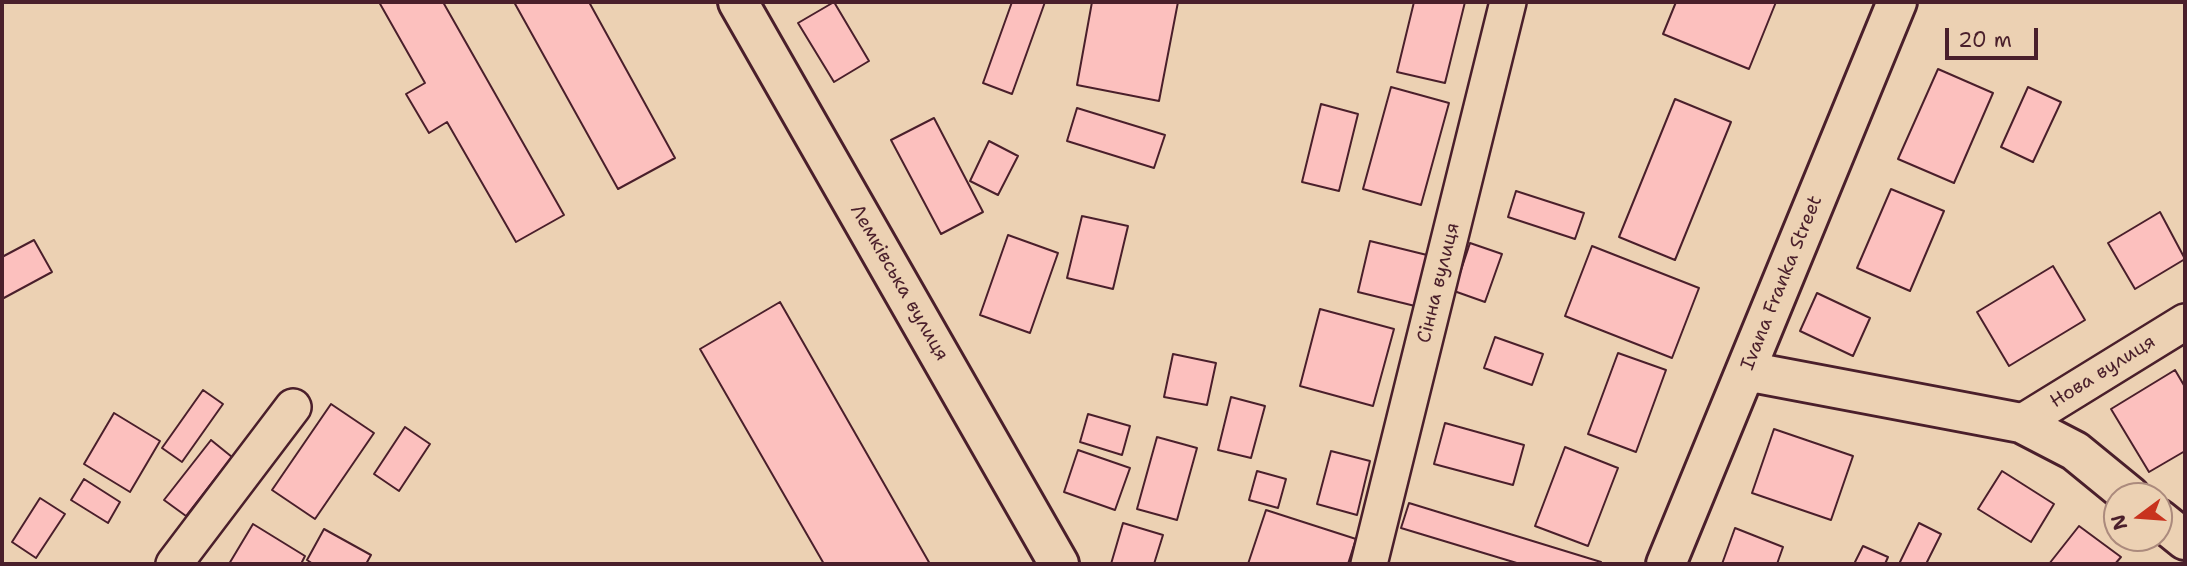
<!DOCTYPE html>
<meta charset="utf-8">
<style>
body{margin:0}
#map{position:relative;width:2187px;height:566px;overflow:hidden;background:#ecd1b3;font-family:"Shantell Sans",sans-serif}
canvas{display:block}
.frame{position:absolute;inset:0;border:4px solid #4a1f2b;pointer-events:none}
.north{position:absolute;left:2103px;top:482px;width:70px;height:70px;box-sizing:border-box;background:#ecd1b3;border:2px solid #ab8a7d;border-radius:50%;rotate:254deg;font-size:19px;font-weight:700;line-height:28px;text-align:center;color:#4a1f2b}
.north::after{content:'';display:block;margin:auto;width:24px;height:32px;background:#c8321e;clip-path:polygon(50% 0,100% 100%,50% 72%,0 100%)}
.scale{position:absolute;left:1945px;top:28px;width:93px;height:32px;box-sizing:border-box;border:4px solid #4a1f2b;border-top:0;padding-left:9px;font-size:21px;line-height:24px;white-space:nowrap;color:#4a1f2b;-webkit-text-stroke:5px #ecd1b3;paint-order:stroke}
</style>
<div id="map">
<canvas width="2187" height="566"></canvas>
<div class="frame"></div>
<div class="north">N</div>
<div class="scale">20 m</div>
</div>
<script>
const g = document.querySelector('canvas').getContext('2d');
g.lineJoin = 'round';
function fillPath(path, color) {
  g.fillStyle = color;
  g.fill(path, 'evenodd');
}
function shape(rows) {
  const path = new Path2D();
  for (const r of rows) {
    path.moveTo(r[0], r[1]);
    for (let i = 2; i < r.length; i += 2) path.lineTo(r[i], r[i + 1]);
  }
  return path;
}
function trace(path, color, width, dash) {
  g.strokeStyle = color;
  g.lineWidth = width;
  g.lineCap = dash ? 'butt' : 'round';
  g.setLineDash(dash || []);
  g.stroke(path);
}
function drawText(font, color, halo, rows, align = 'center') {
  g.font = font + ' "Shantell Sans",sans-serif';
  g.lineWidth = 7;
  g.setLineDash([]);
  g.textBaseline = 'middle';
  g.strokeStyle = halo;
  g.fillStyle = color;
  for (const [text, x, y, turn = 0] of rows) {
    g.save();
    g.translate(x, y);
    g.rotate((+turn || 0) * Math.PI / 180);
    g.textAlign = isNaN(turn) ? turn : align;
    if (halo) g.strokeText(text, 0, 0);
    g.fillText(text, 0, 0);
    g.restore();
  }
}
const building = shape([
 [379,2,443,2,564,215,516,242,447,122,429,133,406,94,425,83,379,2],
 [514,2,589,2,675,158,618,189,514,2],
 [834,2,869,61,834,82,798,23,834,2],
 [1012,2,1045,2,1012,94,983,83,1012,2],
 [1092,2,1178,2,1159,101,1077,85,1092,2],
 [1414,2,1465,2,1445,83,1397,72,1414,2],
 [1676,2,1776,2,1749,69,1663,34,1676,2],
 [1938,69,1993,93,1954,183,1898,159,1938,69],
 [1391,87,1449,103,1421,205,1363,189,1391,87],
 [2028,87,2061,102,2033,162,2001,147,2028,87],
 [1675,99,1731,122,1675,260,1619,237,1675,99],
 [1321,104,1358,114,1339,191,1302,182,1321,104],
 [1077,108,1165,135,1154,168,1067,141,1077,108],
 [934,118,983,212,941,234,891,140,934,118],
 [989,141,1018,156,998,195,970,181,989,141],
 [1891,189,1944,211,1910,291,1857,268,1891,189],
 [1516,191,1584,213,1575,239,1508,217,1516,191],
 [2160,212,2185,259,2135,289,2108,243,2160,212],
 [1082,216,1128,226,1113,289,1067,278,1082,216],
 [1008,235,1058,253,1030,333,980,315,1008,235],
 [34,240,52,272,2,299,2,257,34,240],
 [1370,241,1427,255,1415,306,1358,292,1370,241],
 [1470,243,1502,254,1485,302,1454,291,1470,243],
 [1592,246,1699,288,1672,358,1565,316,1592,246],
 [2053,266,2085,320,2009,366,1977,312,2053,266],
 [1817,293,1870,318,1853,356,1800,331,1817,293],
 [780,302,930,564,824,564,700,349,780,302],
 [1320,309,1394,329,1373,406,1300,386,1320,309],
 [1495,337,1543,354,1532,385,1484,368,1495,337],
 [1618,353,1666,370,1636,452,1588,434,1618,353],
 [1173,354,1216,363,1207,405,1164,397,1173,354],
 [2175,370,2185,387,2185,451,2149,472,2111,409,2175,370],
 [203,390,223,404,182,462,162,448,203,390],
 [1231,397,1265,406,1251,458,1218,450,1231,397],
 [331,404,374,433,315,519,272,490,331,404],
 [114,413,160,441,130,492,84,464,114,413],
 [1088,414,1130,426,1122,455,1080,442,1088,414],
 [1445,423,1524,445,1513,485,1434,464,1445,423],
 [405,427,430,444,399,491,374,474,405,427],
 [1774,429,1853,456,1831,520,1752,493,1774,429],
 [1157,437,1197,448,1177,520,1137,509,1157,437],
 [211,440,232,457,186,516,164,500,211,440],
 [1565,447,1618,468,1588,546,1535,526,1565,447],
 [1078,450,1130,468,1115,510,1064,492,1078,450],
 [1331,451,1370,461,1357,515,1317,504,1331,451],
 [1257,471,1286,479,1278,508,1249,500,1257,471],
 [2002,471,2054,504,2031,542,1978,509,2002,471],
 [84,479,120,502,108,523,71,500,84,479],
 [40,498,65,514,36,558,12,542,40,498],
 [1409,503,1601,562,1601,564,1520,564,1401,528,1409,503],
 [1266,510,1356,539,1348,564,1248,564,1266,510],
 [1123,523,1163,535,1154,564,1111,564,1123,523],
 [1919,523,1941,534,1926,564,1899,564,1919,523],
 [253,524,305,556,301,564,229,564,253,524],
 [2079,526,2121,557,2115,564,2049,564,2079,526],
 [1735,528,1783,547,1777,564,1722,564,1735,528],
 [324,529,371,555,366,564,313,564,307,560,324,529],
 [1863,546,1888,557,1885,564,1854,564,1863,546]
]);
const street = shape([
 [2021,423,2185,322],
 [174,564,293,407],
 [1369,564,1508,2]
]);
const secondary = shape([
 [738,2,1059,564],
 [1746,371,2021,423,2075,451,2130,496],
 [2159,519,2185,540],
 [1666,564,1897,2]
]);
const streetNames = [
 ["Лемківська вулиця",899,283,60],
 ["Сінна вулиця",1439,283,-76],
 ["Ivana Franka Street",1782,283,-68],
 ["Нова вулиця",2103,372,-32]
];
fillPath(building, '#fcc0be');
trace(building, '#4a1f2b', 2);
trace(street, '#4a1f2b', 40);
trace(secondary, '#4a1f2b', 44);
trace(street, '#ecd1b3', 35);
trace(secondary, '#ecd1b3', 38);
drawText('19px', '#4a1f2b', '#ecd1b3', streetNames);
</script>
